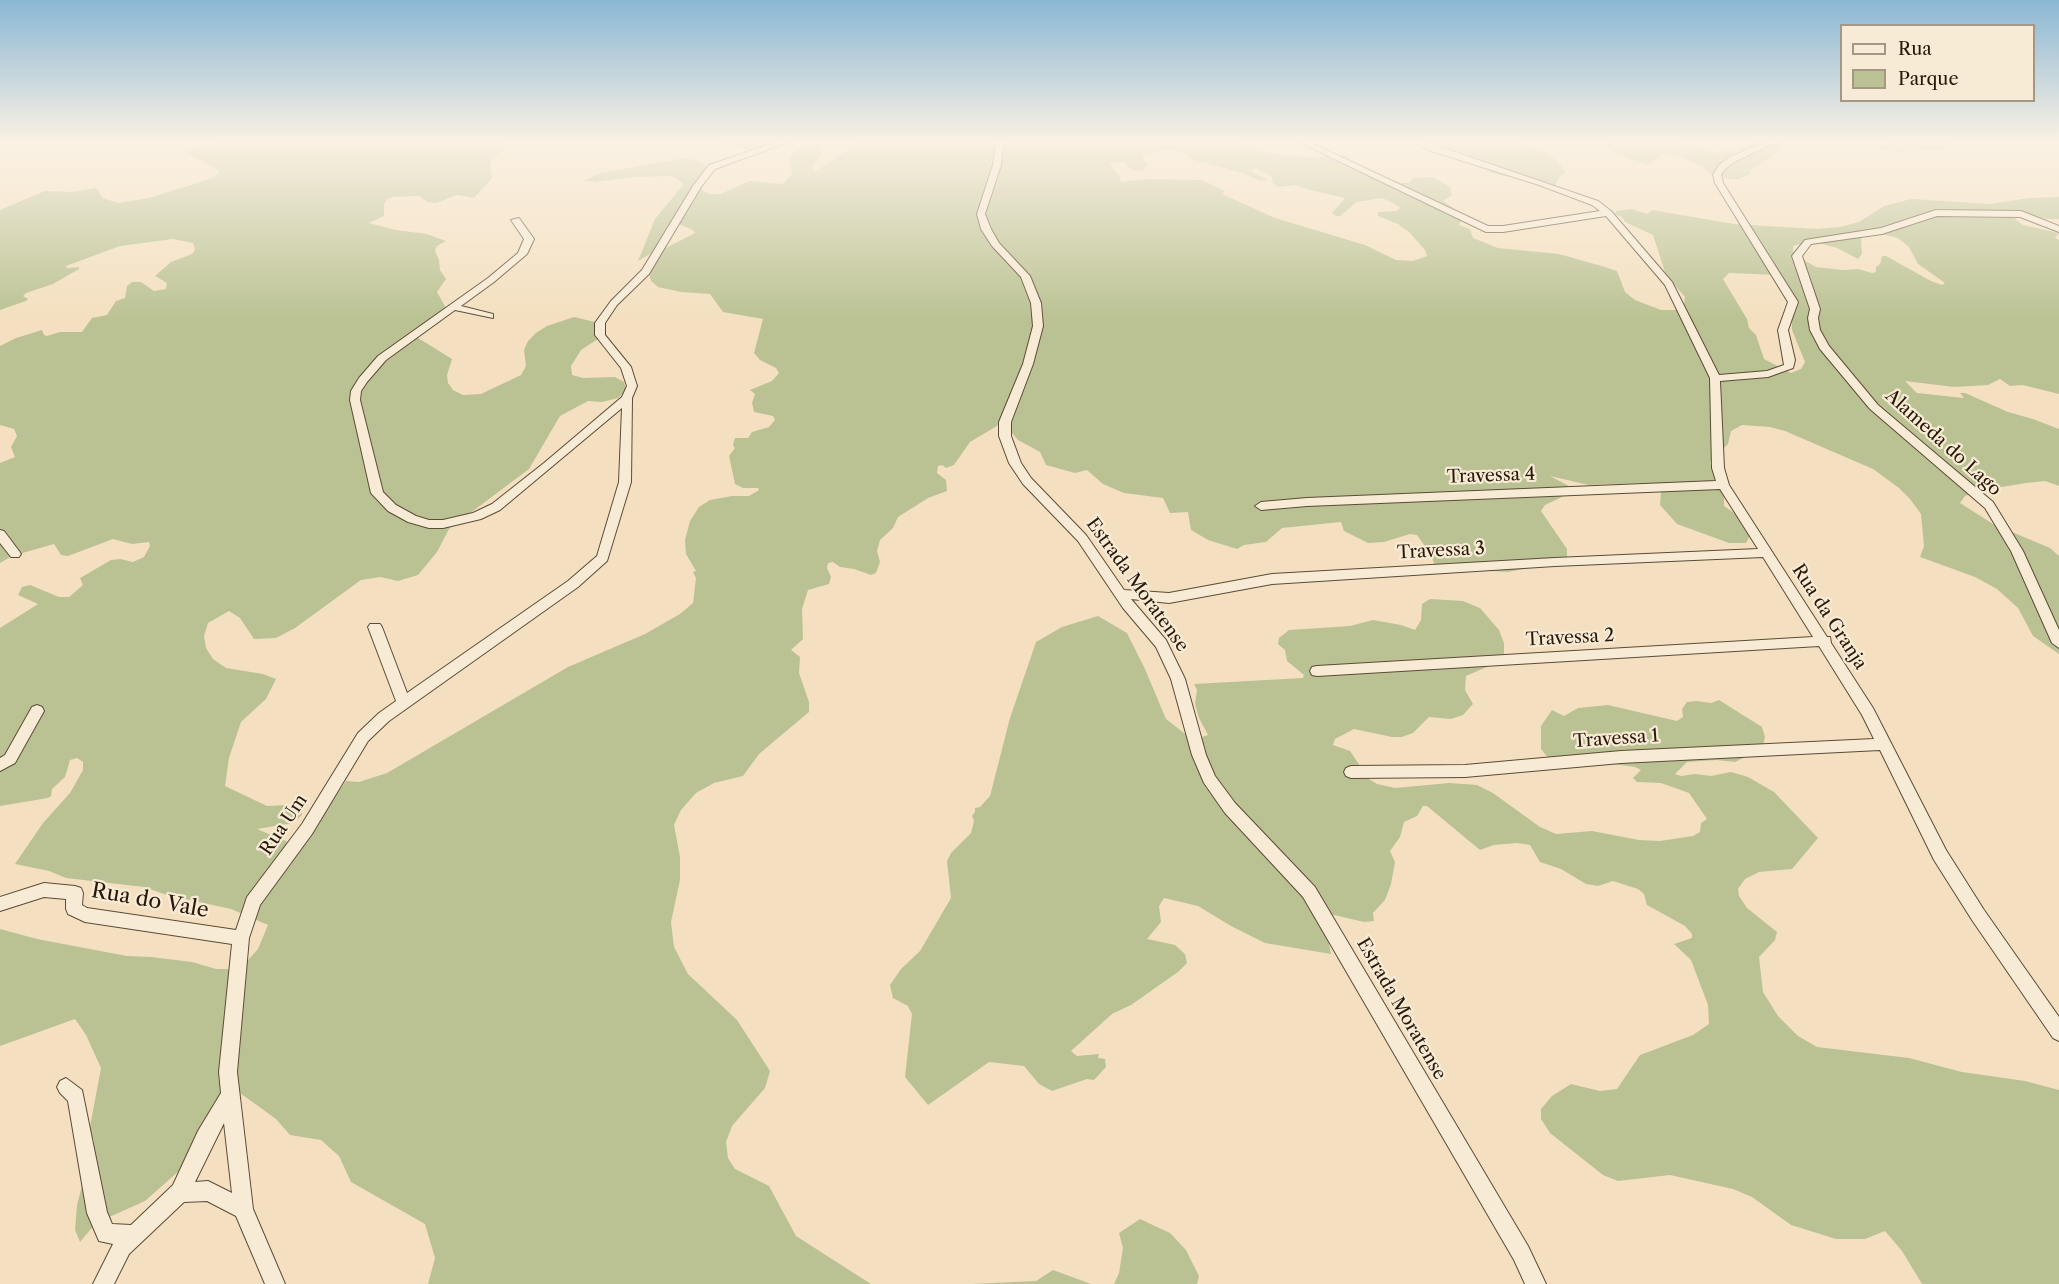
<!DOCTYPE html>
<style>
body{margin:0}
#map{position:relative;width:2059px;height:1284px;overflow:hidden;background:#f4e0c0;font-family:"Libre Caslon Text",serif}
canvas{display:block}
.legend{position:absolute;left:1840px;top:24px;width:195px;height:78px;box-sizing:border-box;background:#f8ebd6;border:2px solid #a59784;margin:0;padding:8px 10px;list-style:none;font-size:18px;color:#291908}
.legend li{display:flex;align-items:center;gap:12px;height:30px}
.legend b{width:30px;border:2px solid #a59784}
</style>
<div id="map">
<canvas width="2059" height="1284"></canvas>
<ul class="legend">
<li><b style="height:8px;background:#f8ebd6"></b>Rua</li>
<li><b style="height:16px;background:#bac293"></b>Parque</li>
</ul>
</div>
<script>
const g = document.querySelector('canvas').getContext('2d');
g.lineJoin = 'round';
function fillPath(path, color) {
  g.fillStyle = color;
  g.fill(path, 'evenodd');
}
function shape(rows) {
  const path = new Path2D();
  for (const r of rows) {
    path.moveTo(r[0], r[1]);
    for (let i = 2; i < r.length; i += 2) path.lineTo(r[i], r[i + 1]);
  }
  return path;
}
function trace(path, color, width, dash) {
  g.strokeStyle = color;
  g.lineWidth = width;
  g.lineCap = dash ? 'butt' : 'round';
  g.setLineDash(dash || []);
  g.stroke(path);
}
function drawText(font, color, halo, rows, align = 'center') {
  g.font = font + ' "Libre Caslon Text",serif';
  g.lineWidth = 4.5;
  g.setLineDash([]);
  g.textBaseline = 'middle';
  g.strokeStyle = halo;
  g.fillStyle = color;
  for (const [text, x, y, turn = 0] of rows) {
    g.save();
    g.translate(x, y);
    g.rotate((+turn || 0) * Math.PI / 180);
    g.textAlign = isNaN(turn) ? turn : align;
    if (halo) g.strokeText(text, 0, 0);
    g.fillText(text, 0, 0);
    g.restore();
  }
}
const green = shape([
 [224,140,511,140,510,144,490,161,492,178,474,198,457,195,436,203,427,202,419,196,394,197,387,199,384,204,384,216,369,223,396,230,427,234,446,241,437,246,435,251,439,260,440,270,446,279,437,292,446,308,418,333,418,338,452,359,447,375,448,383,453,390,463,395,481,394,521,375,526,366,524,350,528,341,536,333,547,326,574,317,595,322,604,335,581,350,571,366,572,375,583,378,615,377,624,382,626,390,618,398,602,402,588,401,560,416,529,469,449,529,437,552,418,575,398,581,380,577,361,580,295,628,276,638,254,639,240,618,229,611,208,623,204,636,206,648,213,659,226,668,263,674,276,679,266,699,241,722,229,758,225,786,267,806,288,805,302,810,302,815,293,823,257,829,300,847,346,781,359,782,387,773,568,667,645,634,680,614,693,603,696,578,693,572,696,571,686,554,685,540,690,521,699,507,710,500,732,496,749,496,759,490,758,488,743,488,735,484,729,456,735,448,733,445,735,438,748,438,752,432,769,427,775,420,773,416,754,412,752,403,755,394,750,390,772,381,779,373,776,368,760,360,754,353,763,319,723,312,710,294,681,292,658,287,651,281,649,272,662,250,695,233,693,230,679,224,669,228,650,254,638,261,655,219,684,184,672,176,633,177,595,182,583,181,601,173,687,158,704,163,706,168,701,184,702,190,709,194,720,194,750,181,783,184,792,174,789,157,793,152,809,144,819,146,821,150,821,155,812,166,814,172,851,148,852,140,990,140,997,144,1001,140,1237,140,1265,152,1282,155,1314,157,1347,155,1350,162,1400,183,1409,183,1413,178,1432,177,1450,187,1452,195,1443,201,1464,215,1459,225,1470,229,1473,238,1498,248,1559,254,1605,267,1617,271,1625,292,1635,300,1661,310,1677,310,1684,304,1685,297,1666,275,1653,235,1625,222,1622,217,1615,214,1616,211,1632,209,1647,214,1652,210,1734,224,1817,229,1840,227,1859,222,1884,206,1911,199,1990,204,2029,198,2059,197,2059,219,2045,219,2021,214,2015,219,2023,225,2059,233,2055,238,2059,240,2059,394,2023,385,2010,386,2000,379,1988,385,1954,387,1905,381,1917,393,1964,398,1960,393,1965,393,2008,412,2033,419,2059,429,2059,486,2045,481,2026,483,1978,491,1965,496,1960,503,1993,524,2050,548,2059,556,2059,654,2033,636,2018,608,1997,589,1975,577,1920,557,1924,546,1921,514,1910,499,1899,488,1873,469,1785,431,1770,427,1742,425,1731,431,1728,444,1710,463,1724,490,1724,506,1740,517,1742,525,1751,534,1746,543,1729,543,1677,524,1660,505,1661,493,1648,483,1589,485,1550,476,1569,486,1564,496,1545,505,1541,511,1567,549,1567,558,1556,563,1508,572,1436,568,1431,555,1417,535,1410,534,1384,542,1368,543,1344,531,1341,522,1282,528,1266,542,1244,545,1237,549,1208,540,1191,530,1188,512,1170,513,1163,498,1124,493,1103,484,1087,470,1075,473,1046,465,1040,452,1018,440,1012,433,1009,403,997,426,970,442,954,465,946,468,942,465,938,466,937,473,946,480,947,491,928,498,898,517,893,528,880,540,877,551,880,562,876,573,871,575,854,569,840,567,833,562,828,563,827,568,831,577,829,584,808,590,802,609,803,639,791,650,800,657,799,673,809,702,809,712,759,754,743,776,714,783,696,793,681,810,674,825,680,857,680,880,671,922,674,947,688,974,737,1020,770,1071,765,1088,732,1126,726,1142,728,1158,735,1169,769,1186,796,1236,871,1284,428,1284,435,1258,425,1224,351,1182,339,1156,321,1140,290,1135,276,1119,240,1093,232,1091,189,1162,145,1201,96,1223,80,1242,75,1230,77,1205,94,1140,89,1132,101,1068,86,1035,75,1019,0,1046,0,929,37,939,127,956,151,957,192,962,216,969,240,969,258,949,268,925,231,909,167,895,144,887,66,878,49,871,15,864,43,823,70,793,83,770,83,762,77,758,70,760,65,777,52,789,51,796,48,798,0,806,0,628,38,604,18,595,22,587,30,585,59,597,69,597,83,585,80,578,111,560,120,559,133,562,144,557,150,546,149,542,132,544,113,539,68,556,61,555,54,544,12,556,0,563,0,463,15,457,11,447,17,436,14,429,0,425,0,346,16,338,42,330,44,335,47,336,60,332,82,332,92,318,107,315,116,301,125,298,127,286,132,282,141,282,154,291,166,289,167,283,155,276,171,262,192,254,195,250,193,243,173,239,120,246,66,266,67,268,79,267,79,269,53,284,26,293,23,296,28,299,26,301,0,310,0,210,45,191,72,192,96,188,103,198,118,203,149,198,213,178,219,172,215,168,185,152],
 [1165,150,1177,151,1196,161,1243,173,1260,181,1268,180,1252,172,1251,170,1256,168,1271,176,1274,185,1279,187,1296,185,1306,189,1345,198,1332,213,1336,216,1340,216,1357,202,1382,198,1393,203,1400,207,1397,211,1378,212,1378,216,1398,224,1409,232,1425,250,1427,256,1413,261,1396,260,1365,245,1275,218,1222,194,1225,191,1202,180,1146,179,1121,182,1119,175,1109,163,1126,162,1128,167,1136,171,1143,170,1148,165,1143,159,1143,155],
 [1872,235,1885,235,1898,238,1909,247,1918,264,1945,283,1942,285,1931,281,1886,256,1882,256,1880,264,1876,267,1876,272,1872,273,1858,269,1843,270,1816,267,1797,256,1793,251,1793,247,1795,245,1819,243,1837,248,1858,259,1862,254,1861,237],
 [1729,273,1776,275,1791,302,1792,330,1805,362,1801,369,1791,373,1764,359,1756,335,1749,328,1747,319,1723,279],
 [703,140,784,140,773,143,766,148,750,150],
 [1427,140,1512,140,1549,153,1566,172,1560,176,1555,186,1532,180,1503,176,1489,172,1489,166],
 [1597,140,1678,140,1714,153,1734,150,1757,140,1784,140,1788,145,1749,171,1751,174,1739,179,1727,179,1712,176,1700,165,1677,156,1664,154,1648,165,1612,152],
 [1896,140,1959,140,1946,149,1901,152,1876,149,1879,144],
 [1430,599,1463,601,1480,608,1499,630,1504,643,1504,654,1496,663,1466,676,1465,690,1473,704,1463,715,1451,719,1429,717,1413,733,1402,737,1392,737,1354,729,1335,739,1333,745,1350,751,1369,779,1377,784,1395,788,1449,783,1477,785,1493,793,1540,827,1556,834,1592,831,1639,840,1660,841,1693,836,1700,832,1701,823,1707,819,1689,793,1661,783,1637,782,1633,778,1641,770,1635,767,1589,761,1549,759,1541,749,1541,726,1552,710,1564,716,1578,708,1608,705,1677,721,1683,717,1682,709,1687,702,1696,701,1711,703,1719,700,1762,727,1765,737,1762,749,1735,762,1716,760,1687,762,1675,774,1681,776,1695,774,1711,776,1731,772,1748,777,1774,792,1818,838,1792,869,1759,872,1745,879,1738,889,1739,896,1747,908,1777,932,1775,940,1759,957,1763,992,1778,1016,1798,1036,1817,1047,1909,1058,1962,1072,2025,1081,2059,1090,2059,1284,1922,1284,1902,1251,1885,1231,1865,1239,1836,1239,1791,1225,1752,1197,1733,1189,1670,1175,1618,1181,1603,1175,1550,1133,1541,1119,1541,1109,1552,1096,1571,1084,1600,1091,1617,1089,1640,1055,1693,1035,1709,1024,1708,1005,1691,960,1674,944,1692,938,1692,934,1685,926,1647,905,1644,894,1638,889,1613,881,1598,886,1586,884,1561,869,1540,862,1530,845,1517,843,1494,845,1480,850,1427,806,1423,806,1417,816,1404,822,1400,837,1390,851,1395,862,1391,884,1385,900,1373,913,1374,921,1364,922,1334,915,1328,918,1327,935,1331,954,1265,943,1231,926,1198,906,1164,898,1159,906,1161,922,1147,939,1175,945,1185,954,1187,963,1178,972,1131,1005,1112,1014,1071,1051,1077,1056,1099,1054,1098,1058,1105,1059,1106,1067,1094,1080,1087,1079,1052,1091,1039,1084,1024,1066,989,1062,928,1105,905,1077,912,1014,908,1006,893,998,890,985,901,969,920,951,951,898,947,861,951,853,971,833,974,821,972,816,975,812,975,808,980,807,990,796,1010,718,1036,642,1062,627,1098,616,1127,633,1145,669,1166,719,1193,740,1208,735,1199,718,1195,704,1197,690,1194,684,1303,678,1304,675,1287,661,1285,650,1278,644,1279,638,1289,630,1350,626,1373,620,1401,625,1415,630,1421,620,1422,604],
 [1140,1219,1170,1233,1186,1250,1199,1276,1197,1284,1114,1284,1119,1273,1123,1248,1119,1233],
 [1053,1270,1091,1284,971,1284,1036,1281]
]);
const minor = shape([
 [782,140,794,140,715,169,701,187,649,274,617,305,605,323,605,335,631,367,637,386,632,398,631,482,607,561,578,587,389,721,368,741,312,834,260,905,249,938,237,1072,253,1209,285,1284,265,1284,236,1216,207,1201,184,1202,129,1254,114,1284,93,1284,113,1244,99,1241,87,1213,68,1101,60,1093,57,1087,60,1081,66,1078,82,1090,107,1212,112,1224,131,1225,173,1185,198,1131,221,1093,219,1072,232,944,85,922,68,914,66,909,66,899,44,897,0,911,0,897,44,883,75,886,81,888,83,893,82,905,87,908,236,930,247,897,302,824,358,733,379,713,396,701,368,627,370,624,380,624,382,627,407,693,568,581,597,556,619,482,622,408,500,510,481,519,443,528,429,528,408,522,388,511,371,493,350,400,351,391,359,378,378,356,488,278,518,253,524,239,511,220,519,218,534,239,527,254,494,282,461,306,493,314,493,318,455,310,386,360,367,382,361,391,360,400,383,492,396,505,416,516,429,520,443,520,473,513,492,504,544,463,622,397,627,386,621,368,595,335,595,323,611,301,642,270,693,186,709,165,782,140],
 [224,1123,232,1193,208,1181,195,1182,224,1123],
 [996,140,1004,140,1001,165,985,214,991,229,999,243,1030,276,1041,303,1043,326,1033,364,1011,422,1011,436,1021,463,1031,478,1086,535,1124,590,1169,593,1272,574,1555,558,1758,549,1720,489,1307,506,1261,510,1255,506,1261,502,1307,498,1716,481,1712,468,1710,378,1665,285,1606,216,1503,232,1486,232,1295,140,1305,140,1488,226,1503,226,1600,211,1592,205,1539,185,1428,150,1410,140,1420,140,1598,201,1611,211,1672,282,1719,375,1767,371,1784,365,1778,330,1788,302,1715,183,1713,175,1719,165,1730,157,1770,140,1781,140,1736,161,1725,169,1721,175,1723,183,1798,302,1788,330,1795,360,1793,368,1768,377,1720,381,1724,468,1729,485,1827,637,1830,637,1831,643,1873,708,1946,850,1984,910,2059,1017,2059,1041,2053,1038,1972,920,1934,860,1880,750,1621,763,1465,777,1351,778,1346,776,1344,772,1346,768,1351,766,1465,765,1621,751,1874,739,1862,715,1819,646,1317,676,1312,675,1310,671,1312,667,1317,666,1813,637,1763,557,1555,566,1272,584,1169,603,1131,599,1166,640,1185,679,1206,755,1215,776,1235,803,1315,887,1528,1246,1546,1284,1525,1284,1514,1260,1303,897,1225,813,1204,783,1192,755,1171,679,1156,647,1123,608,1078,541,1023,484,1009,463,999,436,999,422,1023,364,1033,326,1031,303,1021,277,992,246,981,229,977,214,993,165,996,140],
 [1936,210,2021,211,2059,226,2059,232,2020,217,1937,216,1882,234,1811,244,1802,256,1820,309,1818,318,1820,330,1829,346,1878,405,1993,502,2023,551,2059,630,2059,648,2052,643,2011,551,1985,508,1870,409,1820,349,1810,330,1808,318,1810,309,1792,256,1805,240,1881,228,1936,210],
 [0,530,4,531,19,551,21,554,19,557,11,557,0,543,0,530],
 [37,705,42,707,44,711,15,763,0,771,0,758,5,755,32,707,37,705]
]);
const streetNames = [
 ["Alameda do Lago",1943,443,42],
 ["Travessa 4",1491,476,-2],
 ["Travessa 3",1441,551,-3],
 ["Estrada Moratense",1137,585,54],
 ["Rua da Granja",1829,617,57],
 ["Travessa 2",1570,638,-3],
 ["Travessa 1",1616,739,-4],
 ["Rua Um",284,825,-56],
 ["Estrada Moratense",1401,1009,60]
];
const nearStreetnames = [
 ["Rua do Vale",150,901,10]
];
fillPath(green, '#bac293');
trace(minor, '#5c4b36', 2);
fillPath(minor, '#f8ebd6');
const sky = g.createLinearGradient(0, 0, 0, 320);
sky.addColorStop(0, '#8ab7d5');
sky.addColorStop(0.44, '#faf1e3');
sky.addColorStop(1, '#faf1e300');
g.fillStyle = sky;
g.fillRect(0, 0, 2059, 320);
drawText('18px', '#291908', '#f8ebd6', streetNames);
drawText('21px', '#291908', '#f8ebd6', nearStreetnames);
</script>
